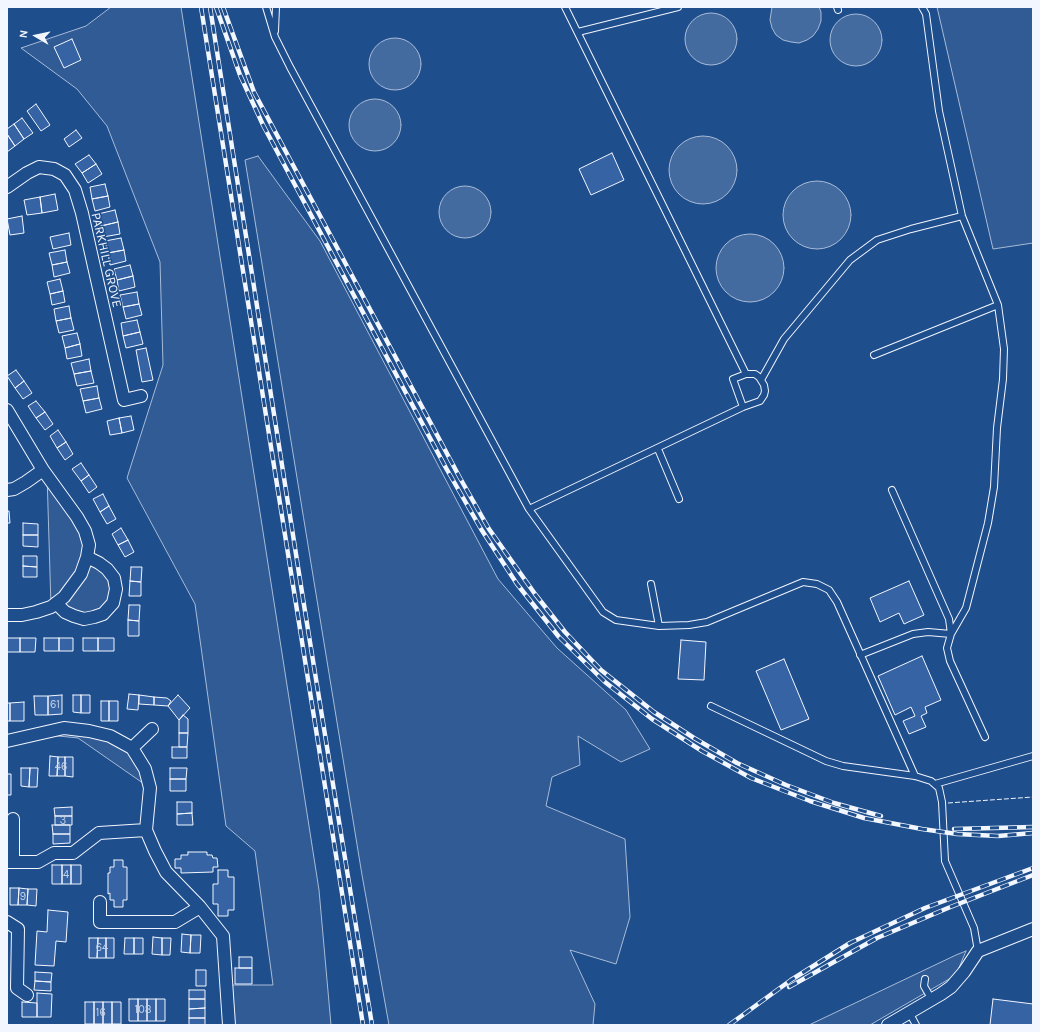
<!DOCTYPE html>
<style>
body{margin:0}
#map{position:relative;width:1040px;height:1032px;overflow:hidden;background:#1f4e8c;font-family:Karla,sans-serif}
canvas{display:block}
.frame{position:absolute;inset:0;border:8px solid #f2f6ff;pointer-events:none}
.north{position:absolute;left:16px;top:16px;width:40px;height:40px;-webkit-text-stroke:3px #1f4e8c;paint-order:stroke;rotate:279deg;font-size:11px;font-weight:700;line-height:16px;text-align:center;color:#f2f6ff}
.north::after{content:'';display:block;margin:auto;width:14px;height:18px;background:#f2f6ff;clip-path:polygon(50% 0,100% 100%,50% 72%,0 100%)}
</style>
<div id="map">
<canvas width="1040" height="1032"></canvas>
<div class="frame"></div>
<div class="north">N</div>
</div>
<script>
const g = document.querySelector('canvas').getContext('2d');
g.lineJoin = 'round';
function fillPath(path, color) {
  g.fillStyle = color;
  g.fill(path, 'evenodd');
}
function shape(rows) {
  const path = new Path2D();
  for (const r of rows) {
    if (r.length === 3) {
      path.moveTo(r[0] + r[2], r[1]);
      path.arc(r[0], r[1], r[2], 0, 2 * Math.PI);
      continue;
    }
    path.moveTo(r[0], r[1]);
    for (let i = 2; i < r.length; i += 2) path.lineTo(r[i], r[i + 1]);
  }
  return path;
}
function trace(path, color, width, dash) {
  g.strokeStyle = color;
  g.lineWidth = width;
  g.lineCap = dash ? 'butt' : 'round';
  g.setLineDash(dash || []);
  g.stroke(path);
}
function drawText(font, color, halo, rows, align = 'center') {
  g.font = font + ' Karla,sans-serif';
  g.lineWidth = 3;
  g.setLineDash([]);
  g.textBaseline = 'middle';
  g.strokeStyle = halo;
  g.fillStyle = color;
  for (const [text, x, y, turn = 0] of rows) {
    g.save();
    g.translate(x, y);
    g.rotate((+turn || 0) * Math.PI / 180);
    g.textAlign = isNaN(turn) ? turn : align;
    if (halo) g.strokeText(text, 0, 0);
    g.fillText(text, 0, 0);
    g.restore();
  }
}
const built = shape([
 [111,7,181,7,319,890,331,1025,229,1025,227,985,273,985,255,851,226,826,195,604,127,478,163,365,160,262,107,126,77,89,21,48,86,26,111,7],
 [937,7,1033,7,1033,243,993,249,937,7],
 [258,156,320,241,498,579,557,648,626,710,650,749,621,762,578,736,580,765,552,777,546,806,625,839,630,917,616,964,570,950,595,1004,593,1025,389,1025,362,875,245,160,258,156],
 [47,474,77,517,87,557,99,563,116,589,94,617,51,607,47,474],
 [64,728,132,748,150,788,78,738,39,734,64,728],
 [966,951,956,975,870,1025,809,1025,956,955,966,951]
]);
const water = shape([
 [772,7,819,7,821,12,821,21,818,29,813,36,807,40,799,43,791,42,783,40,776,35,772,28,770,20,772,7],
 [711,39,26],
 [856,40,26],
 [395,64,26],
 [375,125,26],
 [703,170,34],
 [817,215,34],
 [465,212,26],
 [750,268,34]
]);
const building = shape([
 [72,39,81,60,64,68,54,47,72,39],
 [36,104,50,125,41,131,27,111,36,104],
 [22,118,33,133,24,139,14,124,22,118],
 [14,124,24,139,15,146,7,134,7,129,14,124],
 [76,130,82,138,69,147,64,139,76,130],
 [7,134,15,146,7,152,7,134],
 [612,153,624,180,591,195,579,169,612,153],
 [89,155,96,164,82,173,75,164,89,155],
 [96,164,102,174,88,183,82,173,96,164],
 [105,184,108,196,92,199,90,187,105,184],
 [55,194,58,210,42,213,40,197,55,194],
 [108,196,110,207,95,211,92,199,108,196],
 [40,197,42,213,27,215,24,200,40,197],
 [115,210,118,222,101,226,98,214,115,210],
 [22,216,24,233,10,235,7,219,22,216],
 [118,222,120,234,103,237,101,226,118,222],
 [69,233,71,245,53,249,50,237,69,233],
 [121,238,124,250,108,253,105,241,121,238],
 [65,250,67,262,52,265,49,253,65,250],
 [124,250,126,261,110,265,108,253,124,250],
 [67,262,70,273,54,277,52,265,67,262],
 [130,265,133,276,117,280,114,269,130,265],
 [133,276,135,287,119,291,117,280,133,276],
 [60,279,63,291,50,294,47,282,60,279],
 [63,291,65,302,52,305,50,294,63,291],
 [137,292,139,304,123,307,120,295,137,292],
 [139,304,142,315,126,319,123,307,139,304],
 [69,306,71,318,56,321,54,309,69,306],
 [71,318,74,330,59,333,56,321,71,318],
 [137,320,140,332,123,336,121,323,137,320],
 [140,332,143,344,126,348,123,336,140,332],
 [77,333,80,344,65,348,62,336,77,333],
 [80,344,82,356,67,359,65,348,80,344],
 [146,348,153,380,142,382,136,350,146,348],
 [89,359,91,371,74,374,71,363,89,359],
 [16,370,24,381,15,388,7,376,16,370],
 [91,371,94,383,77,386,74,374,91,371],
 [24,381,32,393,23,399,15,388,24,381],
 [97,386,99,398,83,401,80,389,97,386],
 [99,398,102,409,86,413,83,401,99,398],
 [36,401,45,412,36,418,28,406,36,401],
 [45,412,53,424,45,430,36,418,45,412],
 [131,416,134,430,122,433,119,418,131,416],
 [119,418,122,433,110,435,107,421,119,418],
 [58,430,66,442,57,448,50,436,58,430],
 [66,442,73,454,65,460,57,448,66,442],
 [81,463,89,475,81,481,72,469,81,463],
 [89,475,97,487,89,493,81,481,89,475],
 [103,494,109,506,100,512,93,499,103,494],
 [109,506,116,519,107,524,100,512,109,506],
 [7,511,9,511,10,523,7,523,7,511],
 [23,523,38,524,38,535,23,535,23,523],
 [121,528,128,540,118,545,112,534,121,528],
 [23,535,38,535,38,547,23,546,23,535],
 [128,540,134,552,125,557,118,545,128,540],
 [23,556,37,556,37,567,23,566,23,556],
 [23,566,37,567,37,577,23,577,23,566],
 [131,567,142,567,141,582,130,581,131,567],
 [130,581,141,582,141,596,129,596,130,581],
 [909,581,924,615,904,624,899,613,880,622,870,598,909,581],
 [129,605,140,605,139,621,128,620,129,605],
 [128,620,139,621,139,636,128,636,128,620],
 [7,638,20,638,20,652,7,652,7,638],
 [20,638,36,638,35,652,20,652,20,638],
 [44,638,59,638,59,651,44,651,44,638],
 [59,638,73,638,73,651,59,651,59,638],
 [83,638,98,638,98,651,83,651,83,638],
 [98,638,114,638,114,651,98,651,98,638],
 [681,640,706,642,704,680,678,679,681,640],
 [922,656,941,700,925,707,927,713,921,716,926,727,909,734,903,721,915,716,911,707,895,715,878,676,922,656],
 [784,659,809,719,781,730,756,671,784,659],
 [129,694,139,695,138,710,127,709,129,694],
 [62,695,62,714,48,715,48,696,62,695],
 [73,695,81,695,81,713,73,712,73,695],
 [81,695,90,695,90,713,81,713,81,695],
 [139,695,154,697,154,705,139,704,139,695],
 [178,695,190,708,179,720,168,706,178,695],
 [34,696,48,696,48,715,35,715,34,696],
 [154,697,167,698,171,701,168,706,154,705,154,697],
 [101,701,109,701,109,721,101,721,101,701],
 [109,701,118,701,118,721,109,721,109,701],
 [24,702,24,721,10,721,10,703,24,702],
 [7,703,10,703,10,721,7,721,7,703],
 [183,715,188,719,188,733,179,733,179,720,183,715],
 [179,733,188,733,187,747,179,747,179,733],
 [172,747,187,747,187,758,172,758,172,747],
 [50,756,58,757,57,776,49,776,50,756],
 [58,757,65,757,65,776,57,776,58,757],
 [65,757,73,757,73,777,65,776,65,757],
 [21,768,30,768,29,787,21,786,21,768],
 [30,768,38,768,37,787,29,787,30,768],
 [170,768,187,768,186,779,170,779,170,768],
 [7,774,11,774,11,795,7,795,7,774],
 [170,779,186,779,186,791,170,791,170,779],
 [177,802,192,802,192,813,177,814,177,802],
 [72,807,72,816,55,816,54,808,72,807],
 [192,813,193,825,177,825,177,814,192,813],
 [55,816,72,816,72,825,55,825,55,816],
 [52,825,70,825,70,834,53,834,52,825],
 [53,834,70,834,70,843,53,844,53,834],
 [188,852,207,852,207,855,212,855,213,858,217,858,218,867,213,867,213,872,181,873,181,868,175,868,175,859,181,859,181,855,188,855,188,852],
 [114,860,123,860,123,867,127,867,127,900,123,900,123,907,114,907,114,900,110,900,110,893,108,894,108,873,110,873,110,867,114,867,114,860],
 [52,865,62,865,62,884,52,884,52,865],
 [62,865,71,865,71,884,62,884,62,865],
 [71,865,81,865,81,884,71,884,71,865],
 [218,870,228,870,228,877,234,877,234,910,228,910,228,916,218,916,218,904,213,904,213,884,218,884,218,870],
 [10,888,19,888,18,905,10,905,10,888],
 [19,888,28,889,27,905,18,905,19,888],
 [28,889,37,889,36,906,27,905,28,889],
 [48,910,68,912,66,942,56,941,54,966,35,965,37,931,47,932,48,910],
 [182,934,191,935,190,953,181,952,182,934],
 [191,935,201,935,200,953,190,953,191,935],
 [153,937,162,938,162,955,152,954,153,937],
 [89,938,98,938,97,958,89,958,89,938],
 [98,938,106,938,106,958,97,958,98,938],
 [106,938,114,938,114,958,106,958,106,938],
 [125,938,134,938,134,954,124,954,125,938],
 [134,938,143,938,143,954,134,954,134,938],
 [162,938,171,938,170,955,162,955,162,938],
 [239,957,252,957,252,968,239,968,239,957],
 [235,968,252,968,252,984,235,984,235,968],
 [196,970,206,970,206,986,196,986,196,970],
 [35,972,52,973,51,982,35,981,35,972],
 [35,981,51,982,51,991,34,990,35,981],
 [189,990,205,990,205,999,189,999,189,990],
 [37,993,52,994,51,1017,37,1017,37,993],
 [129,999,138,999,138,1021,129,1021,129,999],
 [138,999,147,999,147,1021,138,1021,138,999],
 [147,999,156,999,156,1021,147,1021,147,999],
 [156,999,165,999,165,1021,156,1021,156,999],
 [189,999,205,999,205,1008,189,1009,189,999],
 [993,999,1033,1004,1033,1025,990,1025,993,999],
 [22,1002,37,1003,37,1017,22,1017,22,1002],
 [85,1002,94,1002,94,1024,85,1024,85,1002],
 [94,1002,103,1002,103,1024,94,1024,94,1002],
 [103,1002,112,1002,112,1024,103,1024,103,1002],
 [112,1002,121,1002,121,1024,112,1024,112,1002],
 [205,1008,205,1018,189,1018,189,1009,205,1008],
 [189,1018,205,1018,205,1025,189,1025,189,1018]
]);
const lane = shape([
 [266,7,275,37,290,67,529,509,603,612,616,620,659,626,689,625,707,622,803,582,817,584,829,590,837,602,915,776],
 [565,7,746,374],
 [837,7,838,10],
 [922,7,926,14,939,111,962,216,998,305,1004,349,1003,379,997,428,994,487,988,523,966,608,951,634,947,648,950,661,985,737],
 [275,31,276,7],
 [578,32,678,7],
 [874,355,998,305],
 [761,380,784,339,850,260,877,240,911,229,962,216],
 [658,449,679,499],
 [529,509,743,407,733,379,746,374,755,374,759,377,764,385,765,391,764,395,760,401,743,407],
 [651,584,659,626],
 [860,655,913,634,928,632,951,634,949,619,892,490],
 [711,706,826,761,843,766,915,776,931,781,939,788,942,802,945,861,974,928,978,951],
 [935,784,1033,756],
 [925,979,924,986,932,1000],
 [909,1012,916,1025]
]);
const street = shape([
 [7,187,27,173,39,167,54,169,65,175,75,190,82,213,124,400,141,396],
 [7,410,43,470,77,517,85,531,89,545,87,557,81,574,64,597,51,607,36,612,22,615,7,615],
 [7,490,14,489,26,482,43,470],
 [56,603,65,612,74,616,84,619,94,617,103,614,113,603,116,589,114,578,107,569,99,563,87,557],
 [7,741,64,728,89,731,110,736,132,748,145,769,150,788,146,830,155,851,166,872,200,907,223,936,229,1025],
 [132,748,152,729],
 [13,819,13,862],
 [7,862,38,862,54,853,73,853,99,833,146,830],
 [100,902,100,922,175,922,200,907],
 [7,922,18,929,17,988,27,995],
 [888,1025,941,994,951,987,964,972,978,951,1033,929]
]);
const rail = shape([
 [201,7,363,1025],
 [210,7,304,605,372,1025],
 [216,7,240,75,263,125,446,468,481,529,517,584,559,637,605,682,652,719,702,751,751,778,810,801,864,818,922,829,957,834,998,836,1033,833],
 [223,7,254,92,460,478,489,529,535,594,565,632,601,670,654,712,694,738,737,763,786,785,834,803,881,816],
 [954,829,1033,827],
 [789,987,877,938,948,908,1033,875],
 [729,1025,791,980,850,943,925,908,1033,868]
]);
const fence = shape([
 [948,803,1033,797]
]);
const numberNames = [
 ["61",55,705],
 ["46",61,767],
 ["3",63,821],
 ["4",66,875],
 ["9",23,897],
 ["64",102,948],
 ["108",143,1010],
 ["116",99,1013]
];
const streetNames = [
 ["PARKHILL GROVE",106,260,77]
];
fillPath(built, '#305b95');
trace(built, '#a8bbd7', 1);
fillPath(water, '#446ba0');
trace(water, '#a8bbd7', 1);
fillPath(building, '#3563a3');
trace(building, '#f2f6ff', 1);
trace(lane, '#f2f6ff', 8);
trace(street, '#f2f6ff', 14);
trace(lane, '#1f4e8c', 6);
trace(street, '#1f4e8c', 12);
trace(rail, '#f2f6ff', 4.5);
trace(rail, '#1f4e8c', 3, [9]);
trace(fence, '#f2f6ff', 1, [5, 2]);
drawText('11px', '#c3d1e8', null, numberNames);
drawText('13px', '#f2f6ff', '#1f4e8c', streetNames);
</script>
